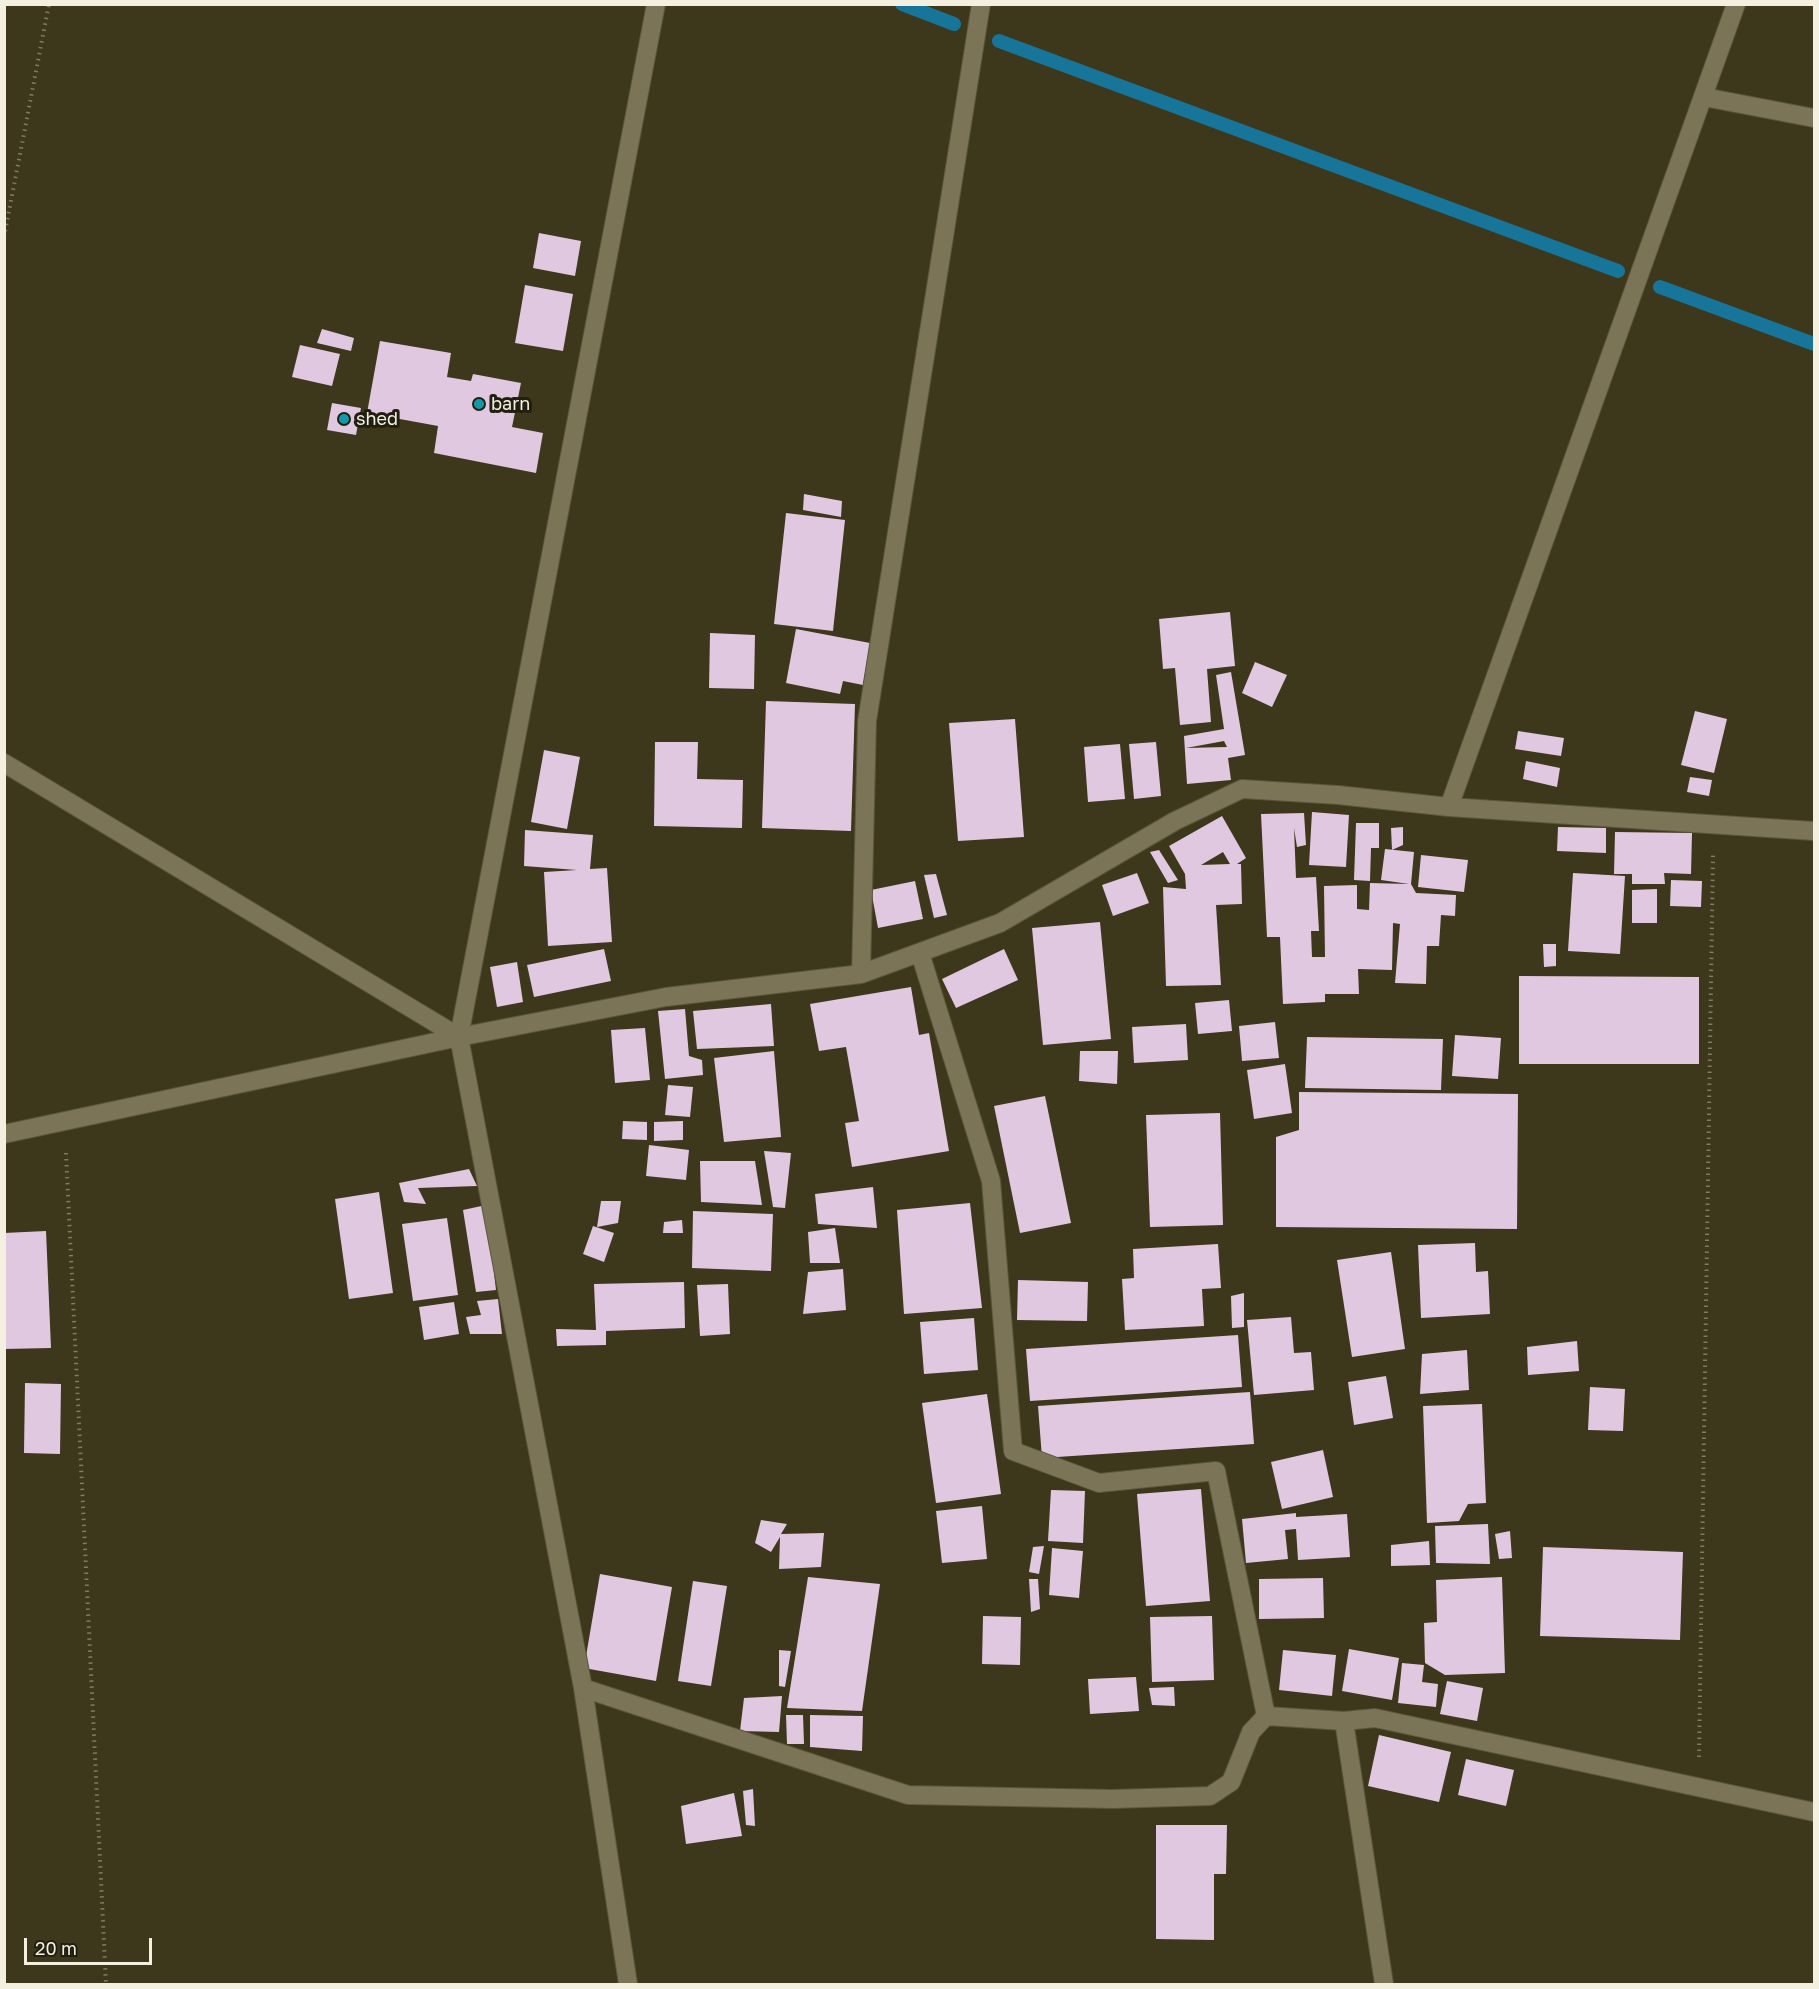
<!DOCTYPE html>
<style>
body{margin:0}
#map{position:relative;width:1819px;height:1989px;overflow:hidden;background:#3d371b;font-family:"Golos Text",sans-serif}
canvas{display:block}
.frame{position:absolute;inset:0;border:6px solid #f4f0e0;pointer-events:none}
.scale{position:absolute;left:24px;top:1938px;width:128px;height:27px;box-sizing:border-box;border:3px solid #f4f0e0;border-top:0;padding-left:8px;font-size:18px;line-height:21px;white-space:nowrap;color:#f4f0e0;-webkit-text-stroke:4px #211e12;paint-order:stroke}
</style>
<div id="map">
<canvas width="1819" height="1989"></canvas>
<div class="frame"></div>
<div class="scale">20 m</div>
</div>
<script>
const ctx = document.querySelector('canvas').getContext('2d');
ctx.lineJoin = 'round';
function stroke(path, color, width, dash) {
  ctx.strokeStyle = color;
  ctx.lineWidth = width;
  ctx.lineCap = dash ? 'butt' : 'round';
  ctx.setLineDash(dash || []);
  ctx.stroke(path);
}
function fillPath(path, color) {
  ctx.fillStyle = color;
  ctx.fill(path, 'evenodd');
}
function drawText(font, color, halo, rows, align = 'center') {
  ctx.font = font + ' "Golos Text",sans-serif';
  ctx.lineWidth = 6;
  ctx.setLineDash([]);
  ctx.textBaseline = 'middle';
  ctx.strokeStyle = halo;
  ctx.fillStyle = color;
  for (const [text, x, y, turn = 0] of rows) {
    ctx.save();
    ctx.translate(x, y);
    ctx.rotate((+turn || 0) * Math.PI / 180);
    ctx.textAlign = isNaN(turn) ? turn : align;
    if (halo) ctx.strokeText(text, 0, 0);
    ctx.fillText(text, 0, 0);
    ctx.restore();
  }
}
const stream = new Path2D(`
 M902,4l52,20
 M999,41l619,230
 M1660,287l154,57`);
const building = new Path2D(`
 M539,233l42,8 -6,35 -42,-8z
 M525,285l48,9 -10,57 -48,-8z
 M322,329l32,9 -3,13 -34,-8z
 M380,341l71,12 -4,24 24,4 2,-7 48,9 -9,44 31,6 -7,40 -102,-20 4,-27 -71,-13z
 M300,345l40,9 -8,32 -40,-9z
 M332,403l29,5 -5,27 -29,-5z
 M804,494l38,7 -1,16 -38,-7z
 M786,513l59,7 -12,111 -59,-7z
 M1230,612l5,54 -28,3 4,53 -31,3 -5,-57 -12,1 -4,-50z
 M796,629l74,14 -7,42 -20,-4 -3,13 -54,-11z
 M710,633l45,2 -1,54 -45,-1z
 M1255,662l32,13 -15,32 -30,-14z
 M1231,672l14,83 -17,3 3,22 -44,4 -3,-48 40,-7 -8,-54zM1224,741l3,6 -41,1z
 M766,701l89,3 -4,127 -89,-3z
 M1695,711l32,8 -13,54 -33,-8z
 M1015,719l9,118 -66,4 -9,-118z
 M1518,731l46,7 -3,18 -46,-7z
 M655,742h43l-1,37 46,1 -1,48 -88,-2z
 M1156,742l5,54 -27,3 -5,-55z
 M1120,744l5,55 -37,3 -4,-55z
 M544,750l36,7 -13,72 -36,-7z
 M1526,761l34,7 -3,19 -34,-8z
 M1690,777l22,3 -3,16 -22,-4z
 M1312,812l37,3 -3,52 -37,-2z
 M1304,813l2,32 -9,2 -3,-19 2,50 20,-1 3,54h-8l1,26h13l-1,-71 33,-1v24l12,1 1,-27 39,1 -28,-4 4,-31 29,3 -3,32 5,9 40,2 -1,21 -14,-1 -2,31h-12l-1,38 -31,-1 5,-59 -7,-1 -1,47 -34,-1 1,25h-34v8l-42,2 -3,-67h-13l-6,-123z
 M1222,816l24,42 -9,6h4l1,40 -26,1 5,80 -55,1 -3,-99 23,2 -1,-15 -16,-28zM1223,852l7,12 -29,1z
 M1356,823h23v25h-8l-1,33 -16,-1z
 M1403,827v18l-11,5 -1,-22z
 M1558,827l48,1v25l-49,-2z
 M525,830l68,5 -3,34 17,-1 5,74 -64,4 -4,-74 33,-2 -53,-4z
 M1615,832l77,1 -1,41 -27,-1 1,11h-33v-10h-18z
 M1159,850l19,30 -10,3 -18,-31z
 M1421,855l47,5 -4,32 -46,-5z
 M1137,873l12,30 -36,13 -11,-31z
 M1573,873l52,3 -5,78 -52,-3z
 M936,874l11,41 -13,3 -10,-43z
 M1671,880l31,1 -1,26 -31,-1z
 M915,881l8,38 -45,9 -7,-38z
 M1657,889v34h-25v-33z
 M1100,922l11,117 -68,6 -11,-117z
 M1543,944h13v22l-12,1z
 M604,949l7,32 -77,16 -7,-32z
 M1004,949l14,31 -62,28 -14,-29z
 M517,962l6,40 -26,5 -7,-40z
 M1519,976l180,1v87h-180z
 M911,987l8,48 10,-2 20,118 -97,16 -7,-44 14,-2 -13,-74 -27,4 -9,-47z
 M1229,1000l3,31 -34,3 -3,-31z
 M771,1004l3,42 -77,3 -4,-38z
 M685,1009l4,47 13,4 1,15 -38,4 -7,-68z
 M1275,1022l4,36 -37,3 -3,-35z
 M1186,1024l2,36 -54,3 -2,-36z
 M645,1028l5,52 -35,3 -4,-53z
 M1455,1035l46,3 -3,41 -46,-3z
 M1307,1037l136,2 -2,51 -136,-2z
 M774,1051l7,86 -57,5 -10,-84z
 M1080,1051h38l-1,33 -38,-3z
 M1285,1064l7,49 -38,6 -7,-49z
 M668,1085l25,2 -3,30 -25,-2z
 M1299,1092l219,2 -1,135 -241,-2v-90l23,-7z
 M1045,1096l26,127 -51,10 -26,-127z
 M1220,1113l3,112 -73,2 -4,-112z
 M623,1121l24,1v18l-25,-1z
 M683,1121v19l-29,1v-19z
 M649,1145l40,5 -3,30 -40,-4z
 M764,1151l27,2 -6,55 -12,-1z
 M700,1161h55l7,44 -61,-3z
 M469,1169l8,17 -59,2 8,16 -22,-2 -5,-19z
 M873,1187l4,41 -59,-4 -3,-30z
 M379,1192l14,101 -44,6 -14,-100z
 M601,1201h20l-3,22 -21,4z
 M970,1203l12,105 -78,6 -7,-104z
 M486,1205l10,85 -20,2 -13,-82z
 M693,1211l80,3 -2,57 -79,-3z
 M447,1218l11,77 -45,6 -11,-77z
 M682,1220l1,13h-20l1,-11z
 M593,1226l21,7 -10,29 -21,-8z
 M835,1228l5,35h-30l-2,-31z
 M46,1231l5,117 -47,1v-116z
 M1475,1243l1,29 12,-1 2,43 -69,4 -3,-73z
 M1218,1244l3,44 -19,1 2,37 -79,4 -3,-51 12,-1 -1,-29z
 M1391,1252l14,97 -53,8 -15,-97z
 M843,1269l3,41 -43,4 5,-42z
 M1018,1280l70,2 -1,39 -70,-1z
 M684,1282l1,46 -79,3v14l-49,1 -1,-17 40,1 -2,-46z
 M728,1284l2,50 -30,2 -3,-51z
 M1244,1293v34l-12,1 -1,-32z
 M498,1299l4,35h-32l-4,-17 15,-2 -4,-14z
 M454,1302l5,32 -35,6 -5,-33z
 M1291,1317l3,36 17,-1 3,38 -60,5 -7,-75z
 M974,1318l4,52 -54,4 -4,-52z
 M1238,1335l4,52 -212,14 -4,-52z
 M1577,1341l2,30 -51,4 -1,-28z
 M1467,1350l2,40 -49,4 2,-40z
 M1386,1376l7,42 -39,7 -6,-43z
 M25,1383l36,1 -1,70 -36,-1z
 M1590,1387l35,2 -2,42 -35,-1z
 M1250,1392l4,52 -212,14 -4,-52z
 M987,1394l14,100 -65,9 -14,-100z
 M1482,1404l4,99 -18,1 -9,17 -32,2 -4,-117z
 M1323,1450l10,47 -51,12 -11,-47z
 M1201,1489l9,112 -64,5 -9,-112z
 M1051,1490l34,1 -2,52 -35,-2z
 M982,1506l5,53 -45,4 -6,-52z
 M1296,1513v4l51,-3 3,43 -52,3 -2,-31 -11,1 3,29 -42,4 -4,-44z
 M761,1520l26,4 -6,10 43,-1 -3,34 -42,2 1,-32 -9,15 -16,-9z
 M1488,1524l2,40 -54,-1 -1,-37z
 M1510,1531l2,27 -13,1 -4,-25z
 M1429,1541l1,24 -39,1v-21z
 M1044,1546l-5,28 -10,-2 4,-25z
 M1543,1547l140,5 -3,88 -140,-4z
 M1052,1548l31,3 -4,47 -30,-3z
 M600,1574l72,13 -16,94 -72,-13z
 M808,1577l72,7 -18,127 -75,-3z
 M1502,1577l3,96 -60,2 -20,-12 -1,-40 13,-1 -1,-42z
 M1323,1578l1,40 -65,1v-40z
 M1029,1579h9l2,30 -9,3z
 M693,1581l34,5 -16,100 -33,-5z
 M983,1616l38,1 -1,48 -38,-1z
 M1212,1616l2,64 -62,2 -2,-65z
 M1349,1649l50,9 -7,42 -50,-9z
 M779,1650l12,1 -6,36 -6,-1z
 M1283,1650l53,5 -4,41 -53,-6z
 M1402,1663l22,2 -2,17 16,2 -2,23 -38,-4z
 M1136,1677l3,34 -49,3 -2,-35z
 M1447,1681l36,7 -6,33 -37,-7z
 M1174,1687l1,19 -23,-1 -3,-17z
 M782,1696l-3,36 -39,-1 4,-33z
 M786,1715h17l1,29h-17z
 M810,1715l53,1 -1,35 -52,-4z
 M1379,1735l72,17 -12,50 -71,-16z
 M1466,1759l48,11 -8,36 -48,-11z
 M753,1789l2,37 -9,-1 -3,-34z
 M734,1793l8,43 -56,8 -5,-38z
 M1156,1825h71l-1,49h-12v66l-58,-1z`);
const path = new Path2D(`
 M4,237l45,-233
 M66,1153l40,831
 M1699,1757l14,-902`);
const minor = new Path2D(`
 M1704,97l110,21
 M4,763l455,274 207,-40 195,-23 139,-51 175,-102 67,-32 96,6 111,12 365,24
 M1449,807l287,-803
 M920,953l71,228 22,270 86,32 117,-12 50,245
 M861,974l6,-253 114,-717
 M459,1037l124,651 45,296
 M583,1688l325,107 205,4 97,-3 21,-14 20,-50 15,-16 78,5 31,-3 439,94
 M1344,1721l40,263`);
const tertiary = new Path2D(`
 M4,1134l455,-97 197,-1033`);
const markers = [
 [479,404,6,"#0f9aa8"],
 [344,419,6,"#0f9aa8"]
];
const poiNames = [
 ["barn",491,404],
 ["shed",356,419]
];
stroke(stream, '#17759a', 14);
fillPath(building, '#e1c8e1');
stroke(minor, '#5a553c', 20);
stroke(tertiary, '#5a553c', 20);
stroke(path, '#817b64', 4, [1.5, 4.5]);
stroke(minor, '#7b7456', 18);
stroke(tertiary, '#7b7456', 18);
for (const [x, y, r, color] of markers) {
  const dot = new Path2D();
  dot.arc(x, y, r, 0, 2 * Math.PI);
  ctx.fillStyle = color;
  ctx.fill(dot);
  stroke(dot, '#211e12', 2);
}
drawText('18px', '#f4f0e0', '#211e12', poiNames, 'left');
</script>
